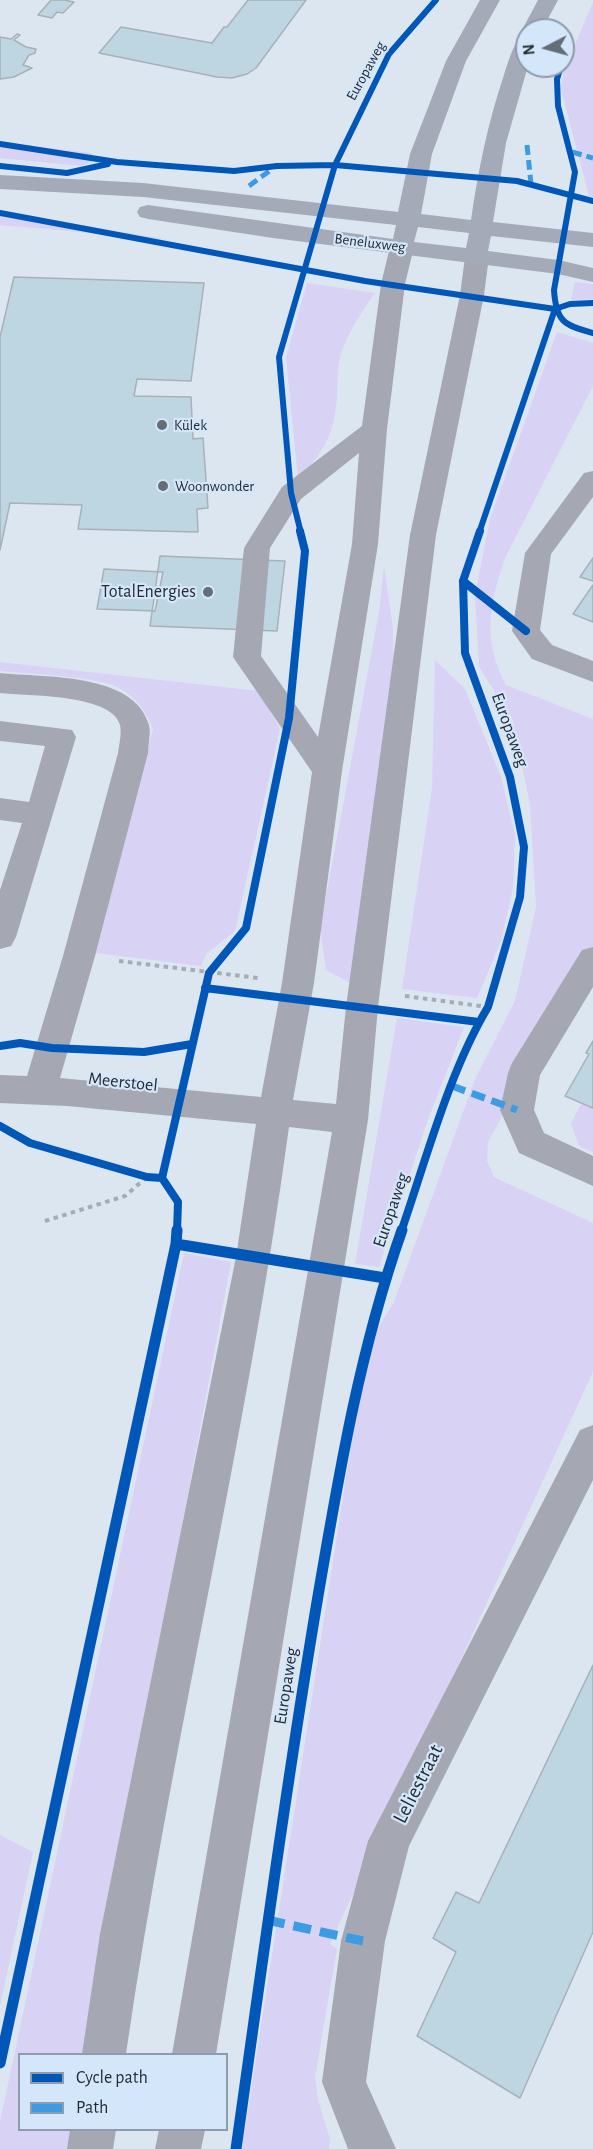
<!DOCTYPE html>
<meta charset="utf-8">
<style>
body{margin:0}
#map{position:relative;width:593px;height:2149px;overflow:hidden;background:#dce6f1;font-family:"Alegreya Sans",sans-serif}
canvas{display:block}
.legend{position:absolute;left:18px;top:2053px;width:210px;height:78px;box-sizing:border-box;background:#d3e6fa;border:2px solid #8d9caa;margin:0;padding:8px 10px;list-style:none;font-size:18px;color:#252c33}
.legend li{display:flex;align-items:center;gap:12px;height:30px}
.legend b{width:30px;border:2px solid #8d9caa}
.north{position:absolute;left:515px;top:18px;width:60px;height:60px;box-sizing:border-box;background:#d3e6fa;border:2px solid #8d9caa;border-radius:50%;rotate:264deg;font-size:16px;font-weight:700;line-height:24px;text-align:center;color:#252c33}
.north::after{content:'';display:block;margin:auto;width:21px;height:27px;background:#656d76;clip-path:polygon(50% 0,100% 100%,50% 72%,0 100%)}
</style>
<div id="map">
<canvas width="593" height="2149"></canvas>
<ul class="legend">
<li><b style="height:8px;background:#0057b8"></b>Cycle path</li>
<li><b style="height:8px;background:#3c9ce2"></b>Path</li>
</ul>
<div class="north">N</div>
</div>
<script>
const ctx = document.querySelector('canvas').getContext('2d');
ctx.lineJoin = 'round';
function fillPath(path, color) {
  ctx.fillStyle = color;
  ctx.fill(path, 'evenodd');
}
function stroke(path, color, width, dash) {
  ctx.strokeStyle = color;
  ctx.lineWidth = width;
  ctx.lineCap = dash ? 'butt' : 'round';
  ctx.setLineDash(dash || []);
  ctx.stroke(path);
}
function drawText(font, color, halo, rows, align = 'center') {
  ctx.font = font + ' "Alegreya Sans",sans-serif';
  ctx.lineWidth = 4.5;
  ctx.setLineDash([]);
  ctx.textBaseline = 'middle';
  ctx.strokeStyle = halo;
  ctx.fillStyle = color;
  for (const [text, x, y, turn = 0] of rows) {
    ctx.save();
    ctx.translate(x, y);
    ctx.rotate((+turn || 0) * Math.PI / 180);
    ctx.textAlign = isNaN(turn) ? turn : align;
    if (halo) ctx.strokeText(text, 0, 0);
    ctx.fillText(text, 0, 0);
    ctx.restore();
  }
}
const green = new Path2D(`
 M593,2v195l-4,-1 -28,-107 2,-16z
 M0,142l92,11 1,8 -11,5 -82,-8z
 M0,211l170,29 -170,-15z
 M575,282l18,2v15l-22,1z
 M307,283l68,10c-13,18 -30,44 -35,65 -3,11 -2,25 -3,37 -2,38 -13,57 -39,84l-12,-122z
 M557,332l36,11v43l-88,172c-16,47 -23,81 1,127l87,34v229l-105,194 -1,19 7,16 99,46v149l-263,572 7,5 -22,128 3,23 12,39 -1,10h-87l124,-801 28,-46 81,-223 40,-78 21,-94 -6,-102 -17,-85 -34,-53 -4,-72 15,-76z
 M384,566l9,62 1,62 -42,294 -26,-14 -6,-41 59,-317z
 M435,660l30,29 36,88 14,58 -2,53 -12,53 -24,57 -75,-9 30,-201z
 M0,662l259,29 21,38 -45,202 -29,23 -5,12 -105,-13 57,-224c-7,-18 -17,-32 -34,-41 -21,-12 -92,-14 -119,-17z
 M397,1018l67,9 -38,98 -47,142 -24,-3z
 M593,1081v71l-14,-6 -8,-23z
 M184,1253l47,9 -147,792h-64v76h51l-2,19h-69v-27z
 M0,1835l33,17 -33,154z`);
const building = new Path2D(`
 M51,0h13l10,2 -11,11 -6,-1 -5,6 -14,-3z
 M248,0h58l-50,68 -9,6 -15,4 -15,-1 -118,-24 22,-26 91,16 12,-16h3z
 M17,34l3,1 -6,5 12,7 10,2 -1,4 -6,2 -6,10 9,3 -18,9 -14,2v-42l11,2z
 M14,277l190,6 -13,98 -54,-2 -3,17 57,1 2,42 10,-1 5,70 -11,1 1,23 -120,-3 4,-24 -72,-2 -10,47v-213z
 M160,556l125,5 -8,70 -127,-5z
 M593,558v23l-13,-4z
 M104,569l59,3 -8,39 -58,-2z
 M593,585v37l-20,-8z
 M593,1041v67l-28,-12 24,-42 -3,-1z
 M593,1665v267l-73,166 -103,-62 39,-84 -23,-14 23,-46 23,11z`);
const path = new Path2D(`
 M119,961l139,17
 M405,996l83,11
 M45,1221l80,-25 22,-19`);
const minor = new Path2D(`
 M402,240l8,2 4,5 -9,37 -18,145 -9,115 -36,227 -28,212 -21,117 43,4 10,-97 64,-472 50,-240 5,-38 4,-5 8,-2 8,2 4,5 -5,38 -48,240 -58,472 -10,113 -152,934h-44l160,-922 -43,-5c-42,311 -118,617 -163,927h-44l18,-120 136,-677 20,-133 -189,-18 -67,-3v-28l27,1 36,-120 55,-203c1,-8 4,-20 2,-28 -8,-31 -92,-29 -120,-32v-20c45,5 134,-1 149,52 2,8 -1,20 -1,28l-53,203 -35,122 201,19 21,-114 30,-211 -79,-115 11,-109 38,-61 80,-61 19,-142 9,-37 4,-5zM359,453l-7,91 -34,193 -57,-81 9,-108 31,-49z
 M593,471v26l-42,57 -11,76 12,15 41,16v21l-61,-23 -20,-28 13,-78 59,-80z
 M0,721l72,9 4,7 -60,200 -5,9 -11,3v-59l22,-67 -22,-3v-22l29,4 16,-56 -45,-5z
 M593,947v40l-53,88 -6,35 10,23 49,23v30l-74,-33 -19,-43 8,-37 4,-10 70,-113z
 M593,1425v55l-184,366 -24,95 -19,141 30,67h-48l-26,-67 19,-141 27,-100 212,-411z
 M70,2130h46l-3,19h-46z
 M159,2130h46l-4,19h-46z`);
const major = new Path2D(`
 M480,0h20l-34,61 -34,93 -11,60 50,6c7,-49 17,-98 33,-145 4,-13 8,-27 16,-38l7,-2 -5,-5 16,-30h20l-16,30h-15l1,36 -22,77 -13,79 100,11v14l-102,-11 -3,15 70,9 35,8v14l-35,-8 -285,-36 -125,-19 -8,-2 -3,-5 3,-5 8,-2 245,34 3,-14 -253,-28 -143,-8v-14l143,8 255,29 12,-58 36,-93zM418,227l51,6 -3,15 -52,-6z`);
const quietFar2 = new Path2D(`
 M527,145l4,39
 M572,152l21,6
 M249,186l23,-17`);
const quietFar1 = new Path2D(`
 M452,1086l65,24`);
const quiet = new Path2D(`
 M267,1920l96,21`);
const cyclewayFar2 = new Path2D(`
 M561,66l-4,13 1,27 17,66 -21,118c2,32 10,35 39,43
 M0,144l117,18 117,9 43,-5 58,-1 182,16 76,20
 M0,166l67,7 41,-9
 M0,213l365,68 190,28 15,-5 23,-1
 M301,533l-10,-40 -12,-136 56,-192 54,-111 47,-54
 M479,533l76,-224`);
const cyclewayFar1 = new Path2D(`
 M463,581l63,50
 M205,988l274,34
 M0,1046l20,-3 32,5 92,4 48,-8
 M0,1126l30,17 117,34 15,1
 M177,1232l1,-30 -16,-24 47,-205 37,-45 43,-210 16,-167 -5,-20
 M401,1232c25,-72 48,-160 87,-225l32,-110 4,-50 -14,-70 -45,-124 -2,-72 17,-50`);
const cycleway = new Path2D(`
 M176,1244l209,34
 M0,2063l176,-819 1,-14
 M236,2149c26,-184 51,-369 82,-553 21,-123 42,-247 84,-366`);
const markers = [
 [162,425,6,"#656d76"],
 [163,486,6,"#656d76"],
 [208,592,6,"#656d76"]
];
const farStreetnames = [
 ["Europaweg",366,71,-61],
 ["Beneluxweg",370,243,7]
];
const farPoinames = [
 ["Külek",174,425],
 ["Woonwonder",175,486]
];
const poiNames = [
 ["TotalEnergies",196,592]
];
const streetNames = [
 ["Europaweg",510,730,70],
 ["Meerstoel",123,1082,6],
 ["Europaweg",391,1210,-71],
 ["Europaweg",286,1686,-81]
];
const nearStreetnames = [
 ["Leliestraat",418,1784,-63]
];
fillPath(green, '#d8d2f5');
fillPath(building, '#bed6e1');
stroke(building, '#a7b1b8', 1.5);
stroke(path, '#a6acb5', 4, [4.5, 4.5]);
fillPath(minor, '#a5a8b3');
fillPath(major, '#a5aab8');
stroke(quietFar2, '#3c9ce2', 5, [10, 5]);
stroke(quietFar1, '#3c9ce2', 7, [14, 7]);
stroke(quiet, '#3c9ce2', 9, [18, 9]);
stroke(cyclewayFar2, '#0057b8', 6);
stroke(cyclewayFar1, '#0057b8', 8);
stroke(cycleway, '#0057b8', 11);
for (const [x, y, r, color] of markers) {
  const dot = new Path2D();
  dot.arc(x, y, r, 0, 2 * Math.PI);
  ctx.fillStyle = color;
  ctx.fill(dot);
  stroke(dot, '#d3e6fa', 2);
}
drawText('15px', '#252c33', '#d3e6fa', farStreetnames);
drawText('15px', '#252c33', '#d3e6fa', farPoinames, 'left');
drawText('18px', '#252c33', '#d3e6fa', poiNames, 'right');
drawText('18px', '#252c33', '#d3e6fa', streetNames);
drawText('21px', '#252c33', '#d3e6fa', nearStreetnames);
</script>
